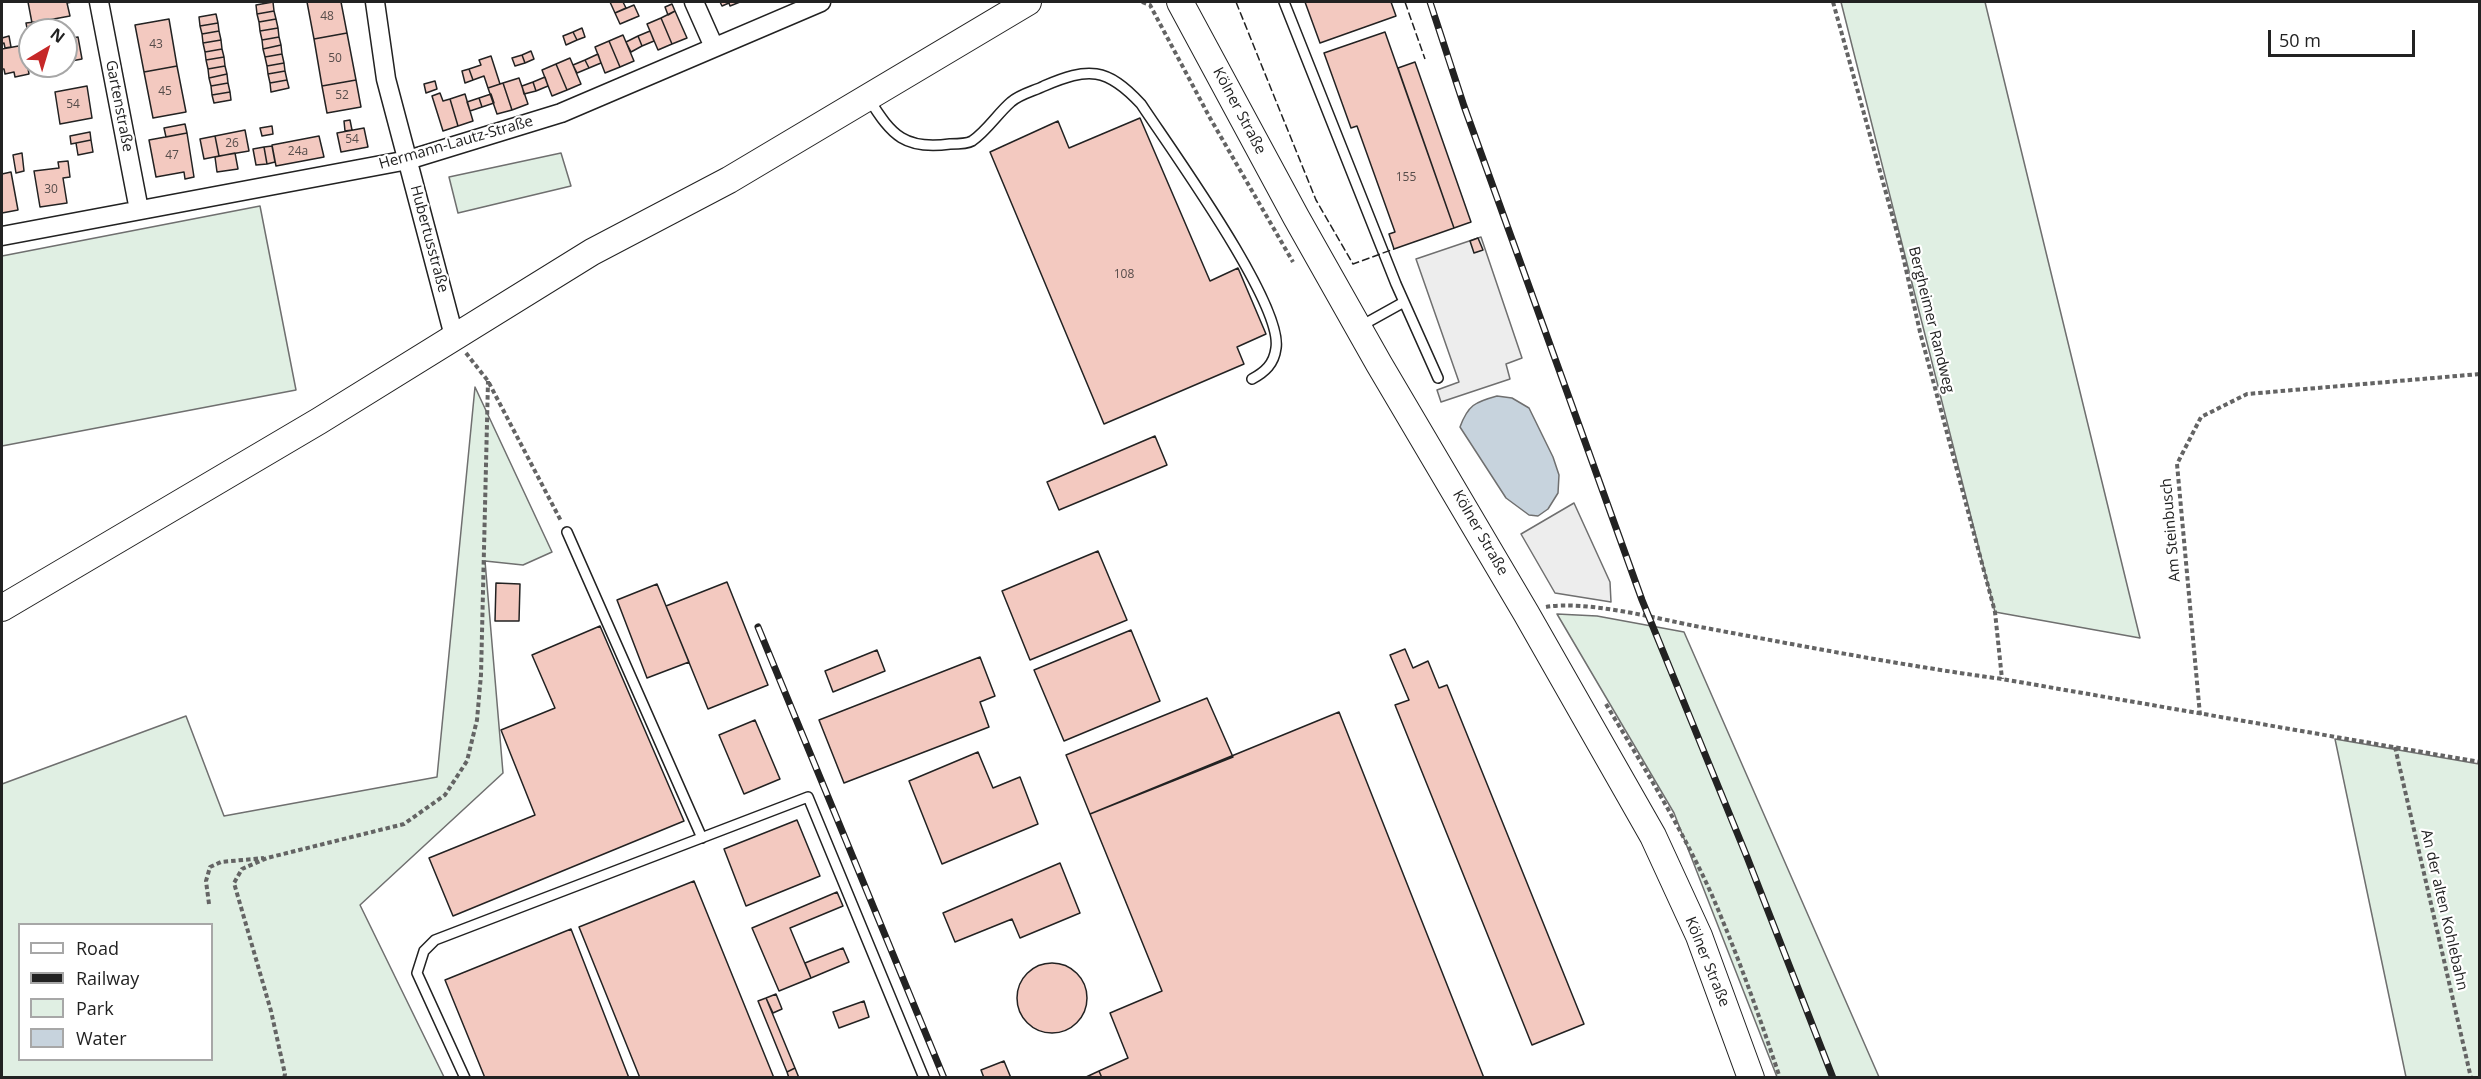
<!DOCTYPE html>
<meta charset="utf-8">
<style>
body{margin:0}
#map{position:relative;width:2481px;height:1079px;overflow:hidden;background:#fff;font-family:"Open Sans",sans-serif}
canvas{display:block}
.frame{position:absolute;inset:0;border:3px solid #222;pointer-events:none}
.legend{position:absolute;left:18px;top:923px;width:195px;height:138px;box-sizing:border-box;background:#fff;border:2px solid #a7a7a7;margin:0;padding:8px 10px;list-style:none;font-size:18px;color:#222}
.legend li{display:flex;align-items:center;gap:12px;height:30px}
.legend b{width:30px;border:2px solid #a7a7a7}
.north{position:absolute;left:18px;top:18px;width:60px;height:60px;box-sizing:border-box;background:#fff;border:2px solid #a7a7a7;border-radius:50%;rotate:38deg;font-size:16px;font-weight:700;line-height:24px;text-align:center;color:#222}
.north::after{content:'';display:block;margin:auto;width:21px;height:27px;background:#c62828;clip-path:polygon(50% 0,100% 100%,50% 72%,0 100%)}
.scale{position:absolute;left:2268px;top:30px;width:147px;height:27px;box-sizing:border-box;border:3px solid #222;border-top:0;padding-left:8px;font-size:18px;line-height:21px;white-space:nowrap;color:#222;-webkit-text-stroke:4px #fff;paint-order:stroke}
</style>
<div id="map">
<canvas width="2481" height="1079"></canvas>
<div class="frame"></div>
<ul class="legend">
<li><b style="height:8px;background:#fff"></b>Road</li>
<li><b style="height:8px;background:#222"></b>Railway</li>
<li><b style="height:16px;background:#e0efe3"></b>Park</li>
<li><b style="height:16px;background:#c7d3dd"></b>Water</li>
</ul>
<div class="north">N</div>
<div class="scale">50 m</div>
</div>
<script>
const ctx = document.querySelector('canvas').getContext('2d');
ctx.lineJoin = 'round';
function fillPath(path, color) {
  ctx.fillStyle = color;
  ctx.fill(path, 'evenodd');
}
function stroke(path, color, width, dash) {
  ctx.strokeStyle = color;
  ctx.lineWidth = width;
  ctx.lineCap = dash ? 'butt' : 'round';
  ctx.setLineDash(dash || []);
  ctx.stroke(path);
}
function drawText(font, color, halo, rows, align = 'center') {
  ctx.font = font + ' "Open Sans",sans-serif';
  ctx.lineWidth = 4.5;
  ctx.setLineDash([]);
  ctx.textBaseline = 'middle';
  ctx.strokeStyle = halo;
  ctx.fillStyle = color;
  for (const [text, x, y, turn = 0] of rows) {
    ctx.save();
    ctx.translate(x, y);
    ctx.rotate((+turn || 0) * Math.PI / 180);
    ctx.textAlign = isNaN(turn) ? turn : align;
    if (halo) ctx.strokeText(text, 0, 0);
    ctx.fillText(text, 0, 0);
    ctx.restore();
  }
}
const green = new Path2D(`
 M1841,2h144l155,636 -145,-26z
 M561,153l10,33 -113,27 -9,-36z
 M260,206l36,184 -294,56v-190z
 M475,387l77,165 -29,13 -38,-4 18,212 -143,132 84,172h-442v-293l184,-68 38,100 213,-39zM212,924v136h-192v-136z
 M1557,614l40,2 87,16 195,445h-102l-103,-264z
 M2335,739l144,25v313h-73z`);
const parking = new Path2D(`
 M1481,237l41,121 -16,6 4,15 -69,23 -4,-12 22,-8 -43,-123z
 M1574,503l36,79 1,20 -56,-9 -34,-59z`);
const water = new Path2D(`
 M1497,396l15,2 17,10 24,49 6,18 -1,18 -10,16 -10,7 -9,-1 -23,-17 -46,-71c8,-22 15,-25 37,-31z`);
const building = new Path2D(`
 M28,2h44l-5,1 3,13 -38,7z
 M273,2l1,9 -17,3 -1,-9z
 M307,2h34l6,31 -33,6z
 M610,2h13l3,6 -11,5z
 M720,2h20l-10,4 -1,-3 -7,3z
 M1305,2h86l5,14 -76,27z
 M672,4l3,7 -7,4 -3,-8z
 M634,5l5,11 -19,8 -5,-11z
 M274,11l2,8 -17,3 -2,-8z
 M675,11l12,27 -15,6 -11,-26z
 M216,14l2,9 -18,3 -1,-9z
 M661,18l11,26 -14,6 -11,-26z
 M169,19l8,47 -33,6 -9,-47z
 M276,19l2,9 -18,3 -1,-9z
 M51,20l1,8 -22,2 -2,3 -2,-10z
 M218,23l1,8 -17,3 -2,-8z
 M278,28l1,9 -17,3 -2,-9z
 M582,28l3,9 -8,3 -4,-8z
 M219,31l2,9 -18,3 -1,-9z
 M650,31l4,10 -12,5 -4,-10z
 M573,32l4,8 -11,5 -3,-9z
 M1385,32l69,196 -60,21 -5,-15 6,-2 -38,-106 -6,2 -27,-75z
 M347,33l9,47 -34,6 -8,-47z
 M623,35l11,26 -14,6 -11,-26z
 M9,36l2,11 -6,1 -1,-5 -2,1v-6z
 M638,36l4,10 -11,6 -5,-10z
 M78,37l4,22 -16,3v-23z
 M279,37l2,8 -18,4 -1,-9z
 M221,40l1,9 -17,3 -2,-9z
 M609,41l11,26 -15,6 -10,-26z
 M24,45l5,29 -14,3 -1,-5 -9,2 -1,-5h-2v-20z
 M281,45l1,9 -17,3 -2,-8z
 M222,49l2,8 -18,3 -1,-8z
 M531,51l3,8 -9,4 -3,-8z
 M282,54l2,9 -17,3 -2,-9z
 M598,54l3,9 -12,5 -4,-8z
 M522,55l3,8 -10,3 -3,-8z
 M491,56l9,28 -12,4 -4,-12 -11,4 -4,-11 12,-4 -2,-5z
 M224,57l1,9 -17,3 -2,-9z
 M570,58l11,26 -14,6 -11,-26z
 M585,60l4,8 -12,5 -4,-8z
 M1415,62l56,160 -17,6 -56,-160z
 M284,63l1,8 -17,3 -1,-8z
 M556,64l11,26 -15,6 -10,-26z
 M177,66l9,46 -33,6 -9,-46z
 M225,66l2,8 -18,4 -1,-9z
 M469,69l4,11 -8,3 -3,-12z
 M285,71l2,9 -17,3 -2,-9z
 M227,74l1,9 -17,3 -2,-8z
 M545,77l3,9 -12,5 -3,-9z
 M519,78l9,26 -16,6 -9,-27z
 M287,80l2,8 -18,4 -1,-9z
 M356,80l5,27 -34,6 -5,-27z
 M435,81l2,8 -11,4 -2,-9z
 M533,82l3,9 -12,3 -2,-8z
 M228,83l2,9 -18,3 -1,-9z
 M503,83l9,27 -15,4 -9,-26z
 M87,86l5,32 -32,6 -5,-32z
 M230,92l1,8 -17,3 -2,-8z
 M440,93l3,8 7,-2 8,27 -15,5 -11,-35z
 M465,94l8,27 -15,5 -8,-27z
 M491,94l3,9 -12,4 -3,-9z
 M479,98l3,9 -12,4 -3,-9z
 M1140,118l70,163 28,-13 28,66 -29,13 7,17 -140,60 -114,-272 68,-31 11,27z
 M350,120l2,10 -7,1 -1,-10z
 M185,124l2,9 -21,4 -2,-9z
 M272,126l1,8 -11,2 -2,-8z
 M364,128l4,19 -27,5 -4,-19z
 M245,130l4,21 -30,5 -4,-20z
 M90,132l1,8 -20,4 -1,-8z
 M187,133l7,44 -9,2 -1,-7 -28,5 -7,-37z
 M215,136l4,20 -15,3 -4,-20z
 M319,136l5,21 -48,9 -4,-21z
 M91,140l2,12 -15,3 -2,-12z
 M272,146l3,16 -8,2 -3,-17z
 M264,147l3,17 -11,1 -3,-16z
 M22,153l2,18 -8,2 -3,-18z
 M235,153l3,16 -21,3 -2,-15z
 M68,161l2,16 -7,1 4,25 -27,4 -6,-36 25,-3 -1,-6z
 M11,172l7,38 -16,3v-39z
 M1478,238l5,12 -9,3 -4,-12z
 M1155,436l12,29 -108,45 -12,-28z
 M1098,551l29,69 -97,40 -28,-69z
 M727,582l41,103 -60,24 -42,-103z
 M496,583l24,1 -1,37h-24z
 M657,584l32,78 -42,16 -30,-78z
 M600,626l84,195 -231,95 -24,-58 106,-43 -34,-85 54,-22 -23,-53z
 M1131,630l29,71 -96,40 -30,-71z
 M1405,649l8,19 15,-7 11,27 8,-3 137,339 -52,21 -137,-340 14,-5 -19,-45z
 M877,650l8,21 -52,21 -8,-21z
 M980,657l15,39 -15,6 9,25 -145,56 -25,-63z
 M1207,698l26,59 -143,57 -24,-59z
 M1339,712l145,366h-382l-3,-7 29,-13 -18,-45 52,-22 -72,-177z
 M755,720l25,59 -36,15 -25,-59z
 M978,752l15,36 27,-11 18,47 -96,40 -33,-83z
 M797,820l23,56 -74,30 -22,-57z
 M1060,863l20,50 -60,25 -8,-19 -57,23 -12,-29z
 M694,881l80,197h-134l-61,-151z
 M837,892l6,14 -53,22 21,50 -32,13 -27,-63z
 M571,929l58,149h-144l-40,-98z
 M843,948l6,14 -38,16 -6,-15z
 M1017 998a35 35 0 1 1 70 0a35 35 0 1 1-70 0Z
 M776,994l6,15 -9,4 -7,-15z
 M766,998l29,70 -8,4 -29,-71z
 M864,1001l5,16 -30,11 -6,-16z
 M1004,1061l7,17h-27l-3,-8z
 M795,1068l4,10h-10l-2,-6z
 M1099,1071l3,7h-18z`);
const path = new Path2D(`
 M1142,2l8,3 60,113 83,144
 M1833,2l68,245 19,85 75,280 7,67
 M466,353l22,28 73,140
 M1546,607c38,-7 110,11 149,19 102,19 204,39 307,53l478,83
 M1606,704c37,62 75,123 105,189 26,60 48,122 69,185
 M2200,715l-23,-251 24,-47 46,-23 233,-20
 M2395,747l76,331
 M209,904l-3,-23 4,-14 11,-5 43,-4
 M284,1078l1,-4 -14,-63 -37,-128 8,-14 25,-11 137,-34 41,-29 22,-34 10,-41 4,-45 7,-294`);
const service = new Path2D(`
 M1284,2l112,282 42,94
 M869,99c23,37 36,51 81,45 6,0 17,0 22,-3 15,-10 26,-28 39,-39 9,-8 23,-11 33,-16 44,-19 63,-19 97,18 29,44 142,200 135,244 -2,16 -11,24 -24,31
 M1359,327l45,-25
 M567,532l135,306
 M465,1078l-48,-105 7,-22 11,-11 373,-143 116,281`);
const minor = new Path2D(`
 M99,2l40,208
 M375,2l11,77 68,257
 M694,2l20,45
 M2,236l406,-76 153,-47 260,-111`);
const secondary = new Path2D(`
 M1180,2l116,215 83,147 147,249 127,223 46,100 52,142
 M2,608l317,-187 273,-169 137,-72 299,-178`);
const rail = new Path2D(`
 M1430,2l34,104 178,494 105,257 86,221
 M758,627l186,451`);
const fence = new Path2D(`
 M1236,2l80,198 37,64 41,-15
 M1405,2l20,57`);
const numberNames = [
 ["48",327,17],
 ["43",156,45],
 ["50",335,59],
 ["45",165,92],
 ["52",342,96],
 ["54",73,105],
 ["54",352,140],
 ["26",232,144],
 ["24a",298,152],
 ["47",172,156],
 ["155",1406,178],
 ["30",51,190],
 ["108",1124,275]
];
const streetNames = [
 ["Gartenstraße",119,106,79],
 ["Kölner Straße",1239,111,62],
 ["Hermann-Lautz-Straße",456,143,-16],
 ["Hubertusstraße",429,239,75],
 ["Bergheimer Randweg",1931,320,76],
 ["Am Steinbusch",2171,530,-95],
 ["Kölner Straße",1480,533,60],
 ["An der alten Kohlebahn",2444,910,77],
 ["Kölner Straße",1707,962,68]
];
fillPath(green, '#e0efe3');
stroke(green, '#6f6f6f', 1.5);
fillPath(parking, '#ededed');
stroke(parking, '#6f6f6f', 1.5);
fillPath(water, '#c7d3dd');
stroke(water, '#6f6f6f', 1.5);
fillPath(building, '#f3c9c0');
stroke(building, '#222', 1.5);
stroke(service, '#222', 12);
stroke(minor, '#222', 21);
stroke(secondary, '#222', 28);
stroke(path, '#646464', 4, [4.5, 3]);
stroke(service, '#fff', 9);
stroke(minor, '#fff', 18);
stroke(secondary, '#fff', 26);
stroke(rail, '#222', 7);
stroke(rail, '#fff', 4.5, [14]);
stroke(fence, '#222', 1.5, [8, 3]);
drawText('12px', '#564c4a', null, numberNames);
drawText('15px', '#222', '#fff', streetNames);
</script>
